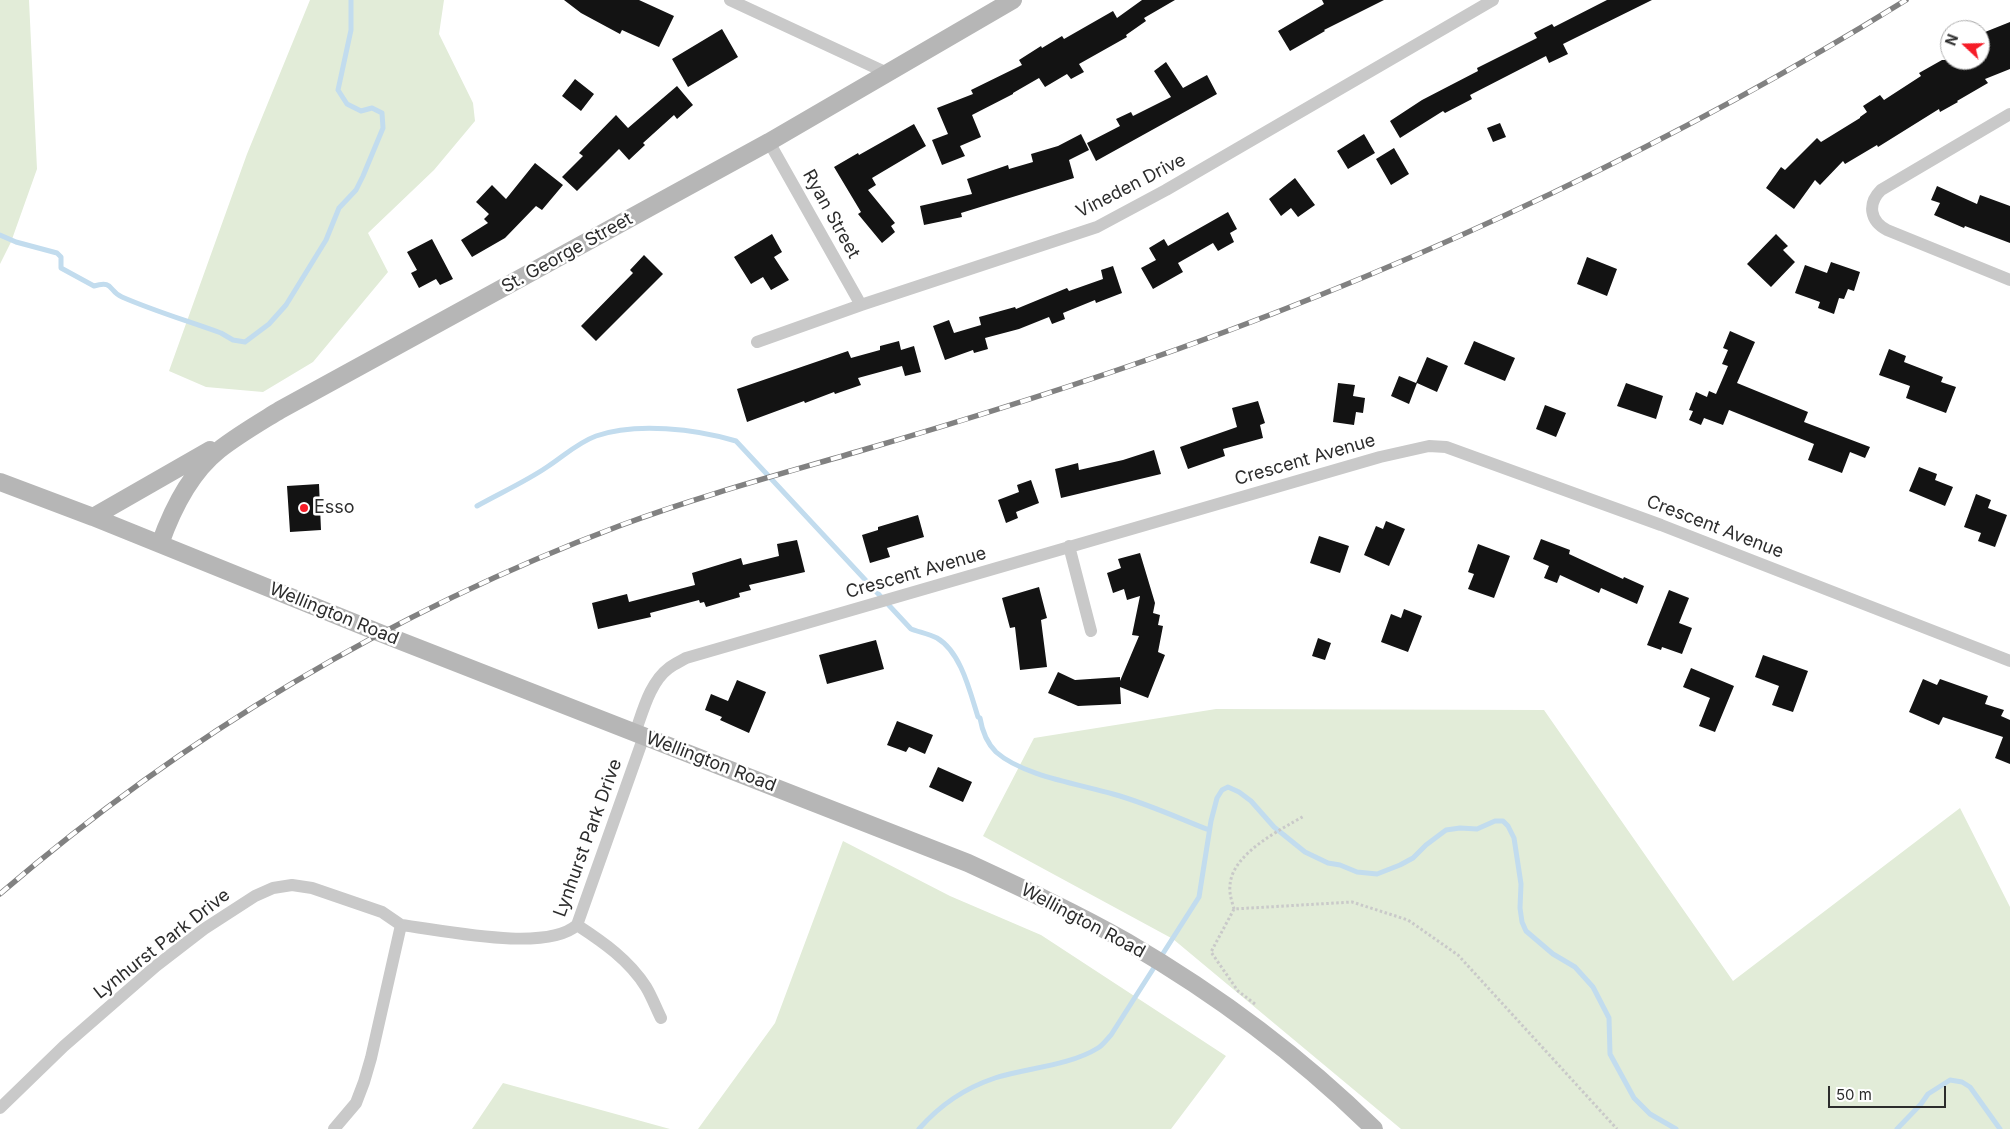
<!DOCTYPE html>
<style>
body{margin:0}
#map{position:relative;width:2010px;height:1129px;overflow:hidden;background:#fff;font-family:Inter,sans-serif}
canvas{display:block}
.north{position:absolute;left:1940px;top:20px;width:50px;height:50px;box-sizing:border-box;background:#fff;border:1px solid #ababab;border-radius:50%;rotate:291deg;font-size:14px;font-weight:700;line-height:20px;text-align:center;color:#2c2c2c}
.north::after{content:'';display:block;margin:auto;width:18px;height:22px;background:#f61c27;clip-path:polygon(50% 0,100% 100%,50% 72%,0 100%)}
.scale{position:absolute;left:1828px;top:1086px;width:118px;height:22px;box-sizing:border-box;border:2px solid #2c2c2c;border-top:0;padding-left:6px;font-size:15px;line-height:18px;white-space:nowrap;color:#2c2c2c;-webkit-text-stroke:4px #fff;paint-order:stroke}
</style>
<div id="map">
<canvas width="2010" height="1129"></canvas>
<div class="north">N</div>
<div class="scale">50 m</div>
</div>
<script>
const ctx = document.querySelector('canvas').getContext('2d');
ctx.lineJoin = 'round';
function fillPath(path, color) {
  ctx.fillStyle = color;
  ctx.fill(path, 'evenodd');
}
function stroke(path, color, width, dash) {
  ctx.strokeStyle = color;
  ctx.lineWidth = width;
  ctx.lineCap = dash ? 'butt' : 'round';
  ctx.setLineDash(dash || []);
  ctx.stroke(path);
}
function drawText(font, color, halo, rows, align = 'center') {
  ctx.font = font + ' Inter,sans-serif';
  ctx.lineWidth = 5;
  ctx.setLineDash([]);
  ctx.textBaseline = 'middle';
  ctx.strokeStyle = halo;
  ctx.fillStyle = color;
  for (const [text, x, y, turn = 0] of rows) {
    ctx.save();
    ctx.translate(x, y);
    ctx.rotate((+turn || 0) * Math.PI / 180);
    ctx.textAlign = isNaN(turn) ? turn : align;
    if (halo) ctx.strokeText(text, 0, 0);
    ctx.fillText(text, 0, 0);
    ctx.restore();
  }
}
const green = new Path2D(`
 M0,0h29l8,169 -26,73 -11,22z
 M310,0h134l-5,34 34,69 2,18 -41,49 -66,63 20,39 -75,90 -50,30 -57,-5 -37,-16 78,-217z
 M1216,709l328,1 189,271 227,-173 50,99v222h-609l-228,-190 -190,-103 51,-98z
 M843,841l107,55 91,39 185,121 -55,73h-473l77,-106z
 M503,1083l167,46h-198z`);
const stream = new Path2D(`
 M0,235l16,7 41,11 4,4v11l33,18c20,-6 14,5 28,11 32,14 66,24 99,36l12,7 12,2 24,-18 17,-19 40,-65 13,-32 17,-18 7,-14 20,-48 -1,-15 -10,-5 -11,3 -14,-7 -9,-14 13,-60v-30
 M477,506c23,-13 48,-24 70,-39 17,-11 30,-24 49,-31 40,-14 100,-7 140,5l175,188c8,3 18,5 26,9 24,14 33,54 41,79l2,1c2,12 7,25 16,34 27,24 83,32 117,42 33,9 65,24 96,36
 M919,1129c20,-23 46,-41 76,-51 31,-10 74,-12 103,-30 5,-3 9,-9 13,-13l88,-138 12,-76 6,-23 5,-8 6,-3 11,5 12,9 23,26 31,25 23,11 12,2 17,7 20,2 23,-9 13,-7 13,-13 20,-15 14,-2 17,1 18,-8h8l5,5 6,12 7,46 -1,24 2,14 4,9 27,23 22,13 18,20 16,31 1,36 24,44 16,16 26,15
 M1897,1129l24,-25 7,-10 22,-14 12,2 8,5 30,42`);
const building = new Path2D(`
 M564,0h75l35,16 -15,31 -37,-17 -2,4 -39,-21z
 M1142,0h33l-31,18 2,3 -20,14 1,2 -48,27 5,8 -13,7 -4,-5 -22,13 -6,-9 -26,15v1l-41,21 9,22 -21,9 5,10 -23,9 -10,-25 16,-6 -11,-26 36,-14 -2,-4 51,-25 -3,-5 22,-14 1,2 20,-12 2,3 49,-28 4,7z
 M1322,0h62l-60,30 1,1 -35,20 -12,-20 46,-27z
 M1607,0h45l-89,44 5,10 -19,9 -3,-7 -76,39 2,4 -27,14 -2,-2 -43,27 -10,-17 32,-21 56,-29 -1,-3 60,-30 -3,-5 18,-9 2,3z
 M2010,22v47l-25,10 3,4 -31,18 1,1 -18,10 -1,-3 -61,38 -1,-2 -32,19 -2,-3 -23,24 -5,-5 -21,29 -28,-21 15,-21 4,3 32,-32 4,4 39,-24v-1l7,-5 -4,-6 17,-11 4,5 37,-24 -2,-3 23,-13h38v-26z
 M722,29l16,28 -50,30 -16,-28z
 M1166,62l17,26 24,-13 10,19 -121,67 -9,-18 33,-17 -4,-7 15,-7 2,4 38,-19 -17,-26z
 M575,79l19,15 -13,17 -19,-15z
 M677,86l16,19 -16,14 -3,-4 -31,28 2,2 -16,15 -10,-11 -42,42 -15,-14 21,-21 -4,-3 37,-38 12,13z
 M1500,123l6,14 -13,5 -6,-14z
 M914,124l12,22 -54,32 4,7 -8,5 27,33 -4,3 4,6 -13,11 -24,-29 3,-2 -27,-45 24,-14 1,2z
 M1081,134l8,16 -20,10 5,18 -113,35 1,4 -38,8 -4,-19 52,-12 -5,-15 41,-14 1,4 24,-7 -2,-8 27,-8z
 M1364,134l11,19 -27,16 -11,-18z
 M1394,148l15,26 -18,11 -15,-26z
 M535,163l28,22 -21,25 -6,-4 -31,32 -33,19 -11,-17 27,-17 -4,-4 5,-5 -13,-12 16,-17 14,14z
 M1295,178l20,27 -17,12 -7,-9 -10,8 -12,-17z
 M1937,186l40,18 3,-9 30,11v37l-45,-17 -1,2 -30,-13 6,-12 -9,-3z
 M1228,212l9,17 -7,4 4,9 -16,9 -5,-8 -35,20 5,9 -30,17 -12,-21 15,-8 -7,-12 15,-9 4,7z
 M772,234l10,18 -8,5 15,23 -18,10 -8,-13 -12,7 -17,-27z
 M1776,234l12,12 -5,4 12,12 -24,25 -24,-23z
 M432,239l21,40 -13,6 -4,-6 -17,9 -8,-15 6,-3 -10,-18z
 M644,255l19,19 -67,67 -15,-15 52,-53 -3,-3z
 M1587,257l30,12 -10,27 -30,-12z
 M1831,262l29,10 -6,19 -6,-2 -4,10 -5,-1 -5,16 -16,-6 2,-6 -25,-9 10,-28 22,8z
 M1113,266l9,27 -26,10 -1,-3 -32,13 2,6 -13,5 -3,-7 -30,12 -34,9 3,11 -14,4 -1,-3 -28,10 -12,-34 16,-6 5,13 27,-8 -2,-8 36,-10 1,2 51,-21 2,3 34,-12 -2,-9z
 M1730,331l25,11 -18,41 71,29 -4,10 66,25 -5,11 -15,-6 -8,21 -34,-13 6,-16 -85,-34 -6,15 -19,-7 -3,7 -12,-5 4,-9 -4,-1 7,-18 11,5 2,-6 7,3 12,-28 -6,-2 6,-14 -5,-2z
 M899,341l2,9 13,-4 7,26 -16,4 -3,-10 -44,12 3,7 -26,9 -1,-2 -29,11 -1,-2 -57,21 -10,-33 111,-38 3,7 29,-8v-4z
 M1474,341l41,17 -10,23 -41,-17z
 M1889,349l17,7 -2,6 39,15 -2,5 15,5 -10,26 -40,-15 4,-12 -31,-11z
 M1427,357l21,9 -11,26 -20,-9 -8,21 -18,-8 8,-20 17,7z
 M1338,383l17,2 -2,11 12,2 -2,15 -7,-1 -2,13 -21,-3z
 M1626,383l37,13 -7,23 -39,-13z
 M1258,401l7,22 -5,2 3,13 -40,11 2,7 -37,13 -8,-22 57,-20 -5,-19z
 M1545,405l21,8 -10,24 -20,-8z
 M1154,450l7,24 -100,24 -6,-29 23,-6 1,7 44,-10z
 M1919,467l18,7 -2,6 18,7 -8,19 -36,-15z
 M1031,480l8,23 -23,9 2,6 -12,5 -8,-23 21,-8 -2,-7z
 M319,484l2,46 -31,2 -3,-46z
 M1976,494l15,6 -3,8 19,7 -12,32 -17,-6 3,-8 -17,-6z
 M918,515l6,22 -37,11 3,9 -20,6 -8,-28 16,-5v-3z
 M1386,521l19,8 -16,37 -25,-11 12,-29 7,3z
 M1319,536l30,10 -9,27 -30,-10z
 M1541,539l29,11 -1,4 54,25 1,-2 20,9 -7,18 -36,-16 -2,5 -39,-18 -3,8 -13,-5 5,-12 -16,-7z
 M797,540l8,32 -56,13 2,5 -12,3 1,4 -34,10 -2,-5 -4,1 -1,-3 -49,13 1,4 -53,12 -6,-26 35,-9 2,8 66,-17 -3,-12 49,-15 2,7 36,-9 -2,-12z
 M1478,544l32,12 -16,42 -26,-9 6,-15 -6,-2z
 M1140,553l15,50 -2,10 7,2 -2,10 5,1 -5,26 7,3 -17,43 -28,-11 1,17 -43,2 -30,-13 10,-21 17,8 45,-3v4l19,-45 -7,-1 8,-39 -13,4 -3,-11 -11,4 -6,-20 14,-5 -3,-9z
 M1039,587l8,31 -6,2 6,47 -27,3 -5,-43 -5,1 -8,-30z
 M1669,590l20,8 -10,25 13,5 -10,26 -20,-7 -1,3 -14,-5z
 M1404,609l18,7 -14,36 -27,-10 10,-28 10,4z
 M1318,638l13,5 -6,17 -13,-4z
 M876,640l8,29 -57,15 -8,-29z
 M1763,655l45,16 -15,41 -21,-7 7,-19 -24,-9z
 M1691,668l43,18 -19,46 -16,-6 11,-28 -27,-11z
 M1923,679l14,6 3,-6 48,17 -3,8 19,6 -3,6 9,4v44l-15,-6 8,-21 -60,-20 -4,8 -30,-13z
 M737,680l29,12 -17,41 -29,-13 2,-3 -17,-7 6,-16 17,7z
 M897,721l36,14 -8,19 -16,-7 -3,5 -19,-7z
 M938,767l34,15 -9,20 -34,-15z`);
const path = new Path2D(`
 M1234,909c-2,-7 -5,-16 -4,-23 1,-32 50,-56 74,-70
 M1255,1004l-17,-13 -27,-39 23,-43 118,-7 56,18 50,35 159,174`);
const street = new Path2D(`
 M730,0l157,73
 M2010,114l-129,76c-14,14 -11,31 6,40l123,50
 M769,142l92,163
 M757,342l104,-37 236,-78 69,-37 327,-190
 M1069,546l22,85
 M635,733c8,-22 15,-51 34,-65 5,-4 12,-7 17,-10l694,-201 49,-11 17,1 215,78 349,136
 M401,925c41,5 145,28 176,0l67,-189
 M577,925c26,17 52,35 69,62 6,10 10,21 15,31
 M0,1108l64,-62 92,-80 48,-37 51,-33 18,-8 19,-3 20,3 70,24 19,13 -30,133 -7,24 -8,21 -22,26`);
const secondary = new Path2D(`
 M0,482l93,35 287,116 588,230c54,25 108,50 159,79 89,52 174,115 247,187
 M93,517l117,-67
 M160,544c12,-34 30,-71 59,-94 19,-15 40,-27 61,-40l489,-268 244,-142`);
const rail = new Path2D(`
 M0,894c183,-158 393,-283 619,-368 80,-30 162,-52 244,-76 106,-31 211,-64 315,-101 249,-89 503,-209 728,-349`);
const markers = [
 [304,508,5,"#f61c27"]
];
const streetNames = [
 ["Vineden Drive",1131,186,-27],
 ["Ryan Street",831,214,61],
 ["St. George Street",567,253,-29],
 ["Crescent Avenue",1305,460,-16],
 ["Crescent Avenue",1715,527,21],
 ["Crescent Avenue",916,573,-16],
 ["Wellington Road",334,614,22],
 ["Wellington Road",711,762,21],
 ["Lynhurst Park Drive",588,838,-70],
 ["Wellington Road",1083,921,28],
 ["Lynhurst Park Drive",162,944,-38]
];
const poiNames = [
 ["Esso",314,508]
];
fillPath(green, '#e2ecd8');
stroke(stream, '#c2dcee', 5);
fillPath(building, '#131313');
stroke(path, '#c9c9c9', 3, [2.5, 2.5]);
stroke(street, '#c9c9c9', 12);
stroke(secondary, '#b6b6b6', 18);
stroke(rail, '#818181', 5.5);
stroke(rail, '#fff', 4, [11]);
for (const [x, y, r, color] of markers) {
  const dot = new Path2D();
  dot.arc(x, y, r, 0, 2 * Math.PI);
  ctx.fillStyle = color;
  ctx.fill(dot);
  stroke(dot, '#fff', 2);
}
drawText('18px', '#2c2c2c', '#fff', streetNames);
drawText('18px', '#2c2c2c', '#fff', poiNames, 'left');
</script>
